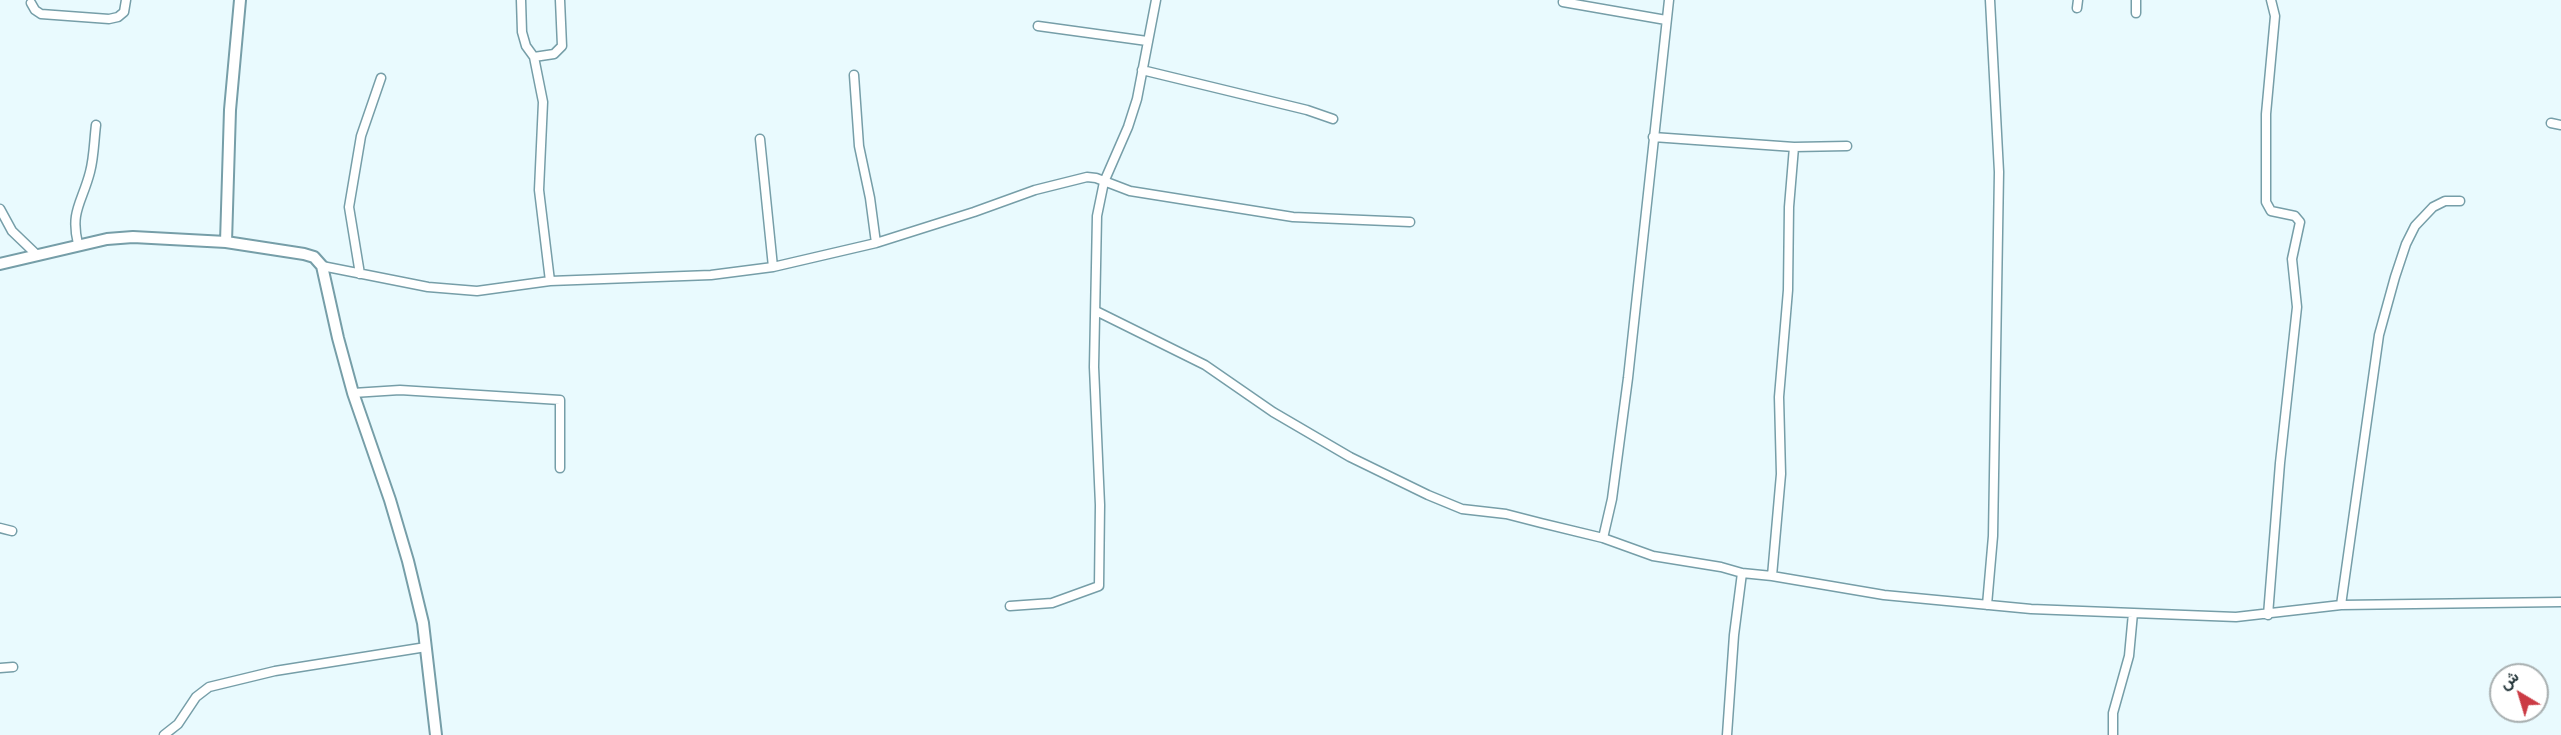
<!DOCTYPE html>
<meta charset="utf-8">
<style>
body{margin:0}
#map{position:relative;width:2561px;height:735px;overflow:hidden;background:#e9fafe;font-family:Arial,Vazirmatn,sans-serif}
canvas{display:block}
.north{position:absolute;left:2489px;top:663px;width:60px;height:60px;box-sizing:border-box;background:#fff;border:2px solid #a8afb0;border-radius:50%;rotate:322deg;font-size:16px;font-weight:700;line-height:24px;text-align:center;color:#25363a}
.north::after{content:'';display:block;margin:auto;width:21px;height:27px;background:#cb3b45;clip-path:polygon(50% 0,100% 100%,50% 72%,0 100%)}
</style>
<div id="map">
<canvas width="2561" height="735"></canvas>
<div class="north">ش</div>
</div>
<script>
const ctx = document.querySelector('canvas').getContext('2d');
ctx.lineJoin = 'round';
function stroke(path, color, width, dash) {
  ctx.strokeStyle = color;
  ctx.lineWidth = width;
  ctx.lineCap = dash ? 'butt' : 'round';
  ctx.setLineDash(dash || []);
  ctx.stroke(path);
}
const minor = new Path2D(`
 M521,0l1,32 4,14 8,11 9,45 -4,88 11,91
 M1563,2l103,18
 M31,3l4,7 6,4 68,5 9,-2 6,-5 2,-12
 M2077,8l1,-8
 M2136,13v-13
 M1038,26l109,15
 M534,57l20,-3 8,-8 -2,-46
 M1142,70l165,40 26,9
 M854,75l5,71 11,52 6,45
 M2551,123l10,2
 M1653,137l141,10 53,-1
 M760,139l13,128
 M0,209l12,22 25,24
 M78,244c-8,-33 4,-41 12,-72 4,-15 4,-31 6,-47
 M322,266l106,21 49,4 73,-10 161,-6 62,-8 103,-24 98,-31 61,-22 52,-13 9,1 34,13 163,26 117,5
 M360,274l-11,-67 12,-71 20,-58
 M1096,311l109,54 68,47 77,45 78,38 34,14 44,5 35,9 62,15 50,18 68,11 21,6 30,3 112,19 147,14 205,8 105,-12 220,-3
 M353,393l47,-3 160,10v68
 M0,528l12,3
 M1603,538l9,-39 16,-121 41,-378
 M1772,576l9,-102 -2,-77 9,-107 1,-83 5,-60
 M1987,605l6,-69 6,-364 -9,-172
 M2341,605l38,-270 16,-58 11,-33 9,-18 18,-19 12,-6h15
 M1010,606l42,-3 47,-17 1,-81 -6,-138 3,-151 7,-34 24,-55 9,-28 19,-99
 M2268,615l12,-152 17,-156 -5,-48 8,-37 -5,-6 -24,-5 -5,-9v-88l9,-98 -4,-16
 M0,668l13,-1
 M164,735l14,-11 18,-27 13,-10 66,-16 151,-24
 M1727,735l7,-100 8,-62
 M2113,735v-22l16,-57 4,-43`);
const tertiary = new Path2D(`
 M240,0l-10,110 -4,132 78,12 10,3 8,9 16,72 15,55 37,107 18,61 15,62 13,112
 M0,264l107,-25 26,-2 93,5`);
stroke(minor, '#769ea8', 11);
stroke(tertiary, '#769ea8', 14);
stroke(minor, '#fff', 8);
stroke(tertiary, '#fff', 10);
</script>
